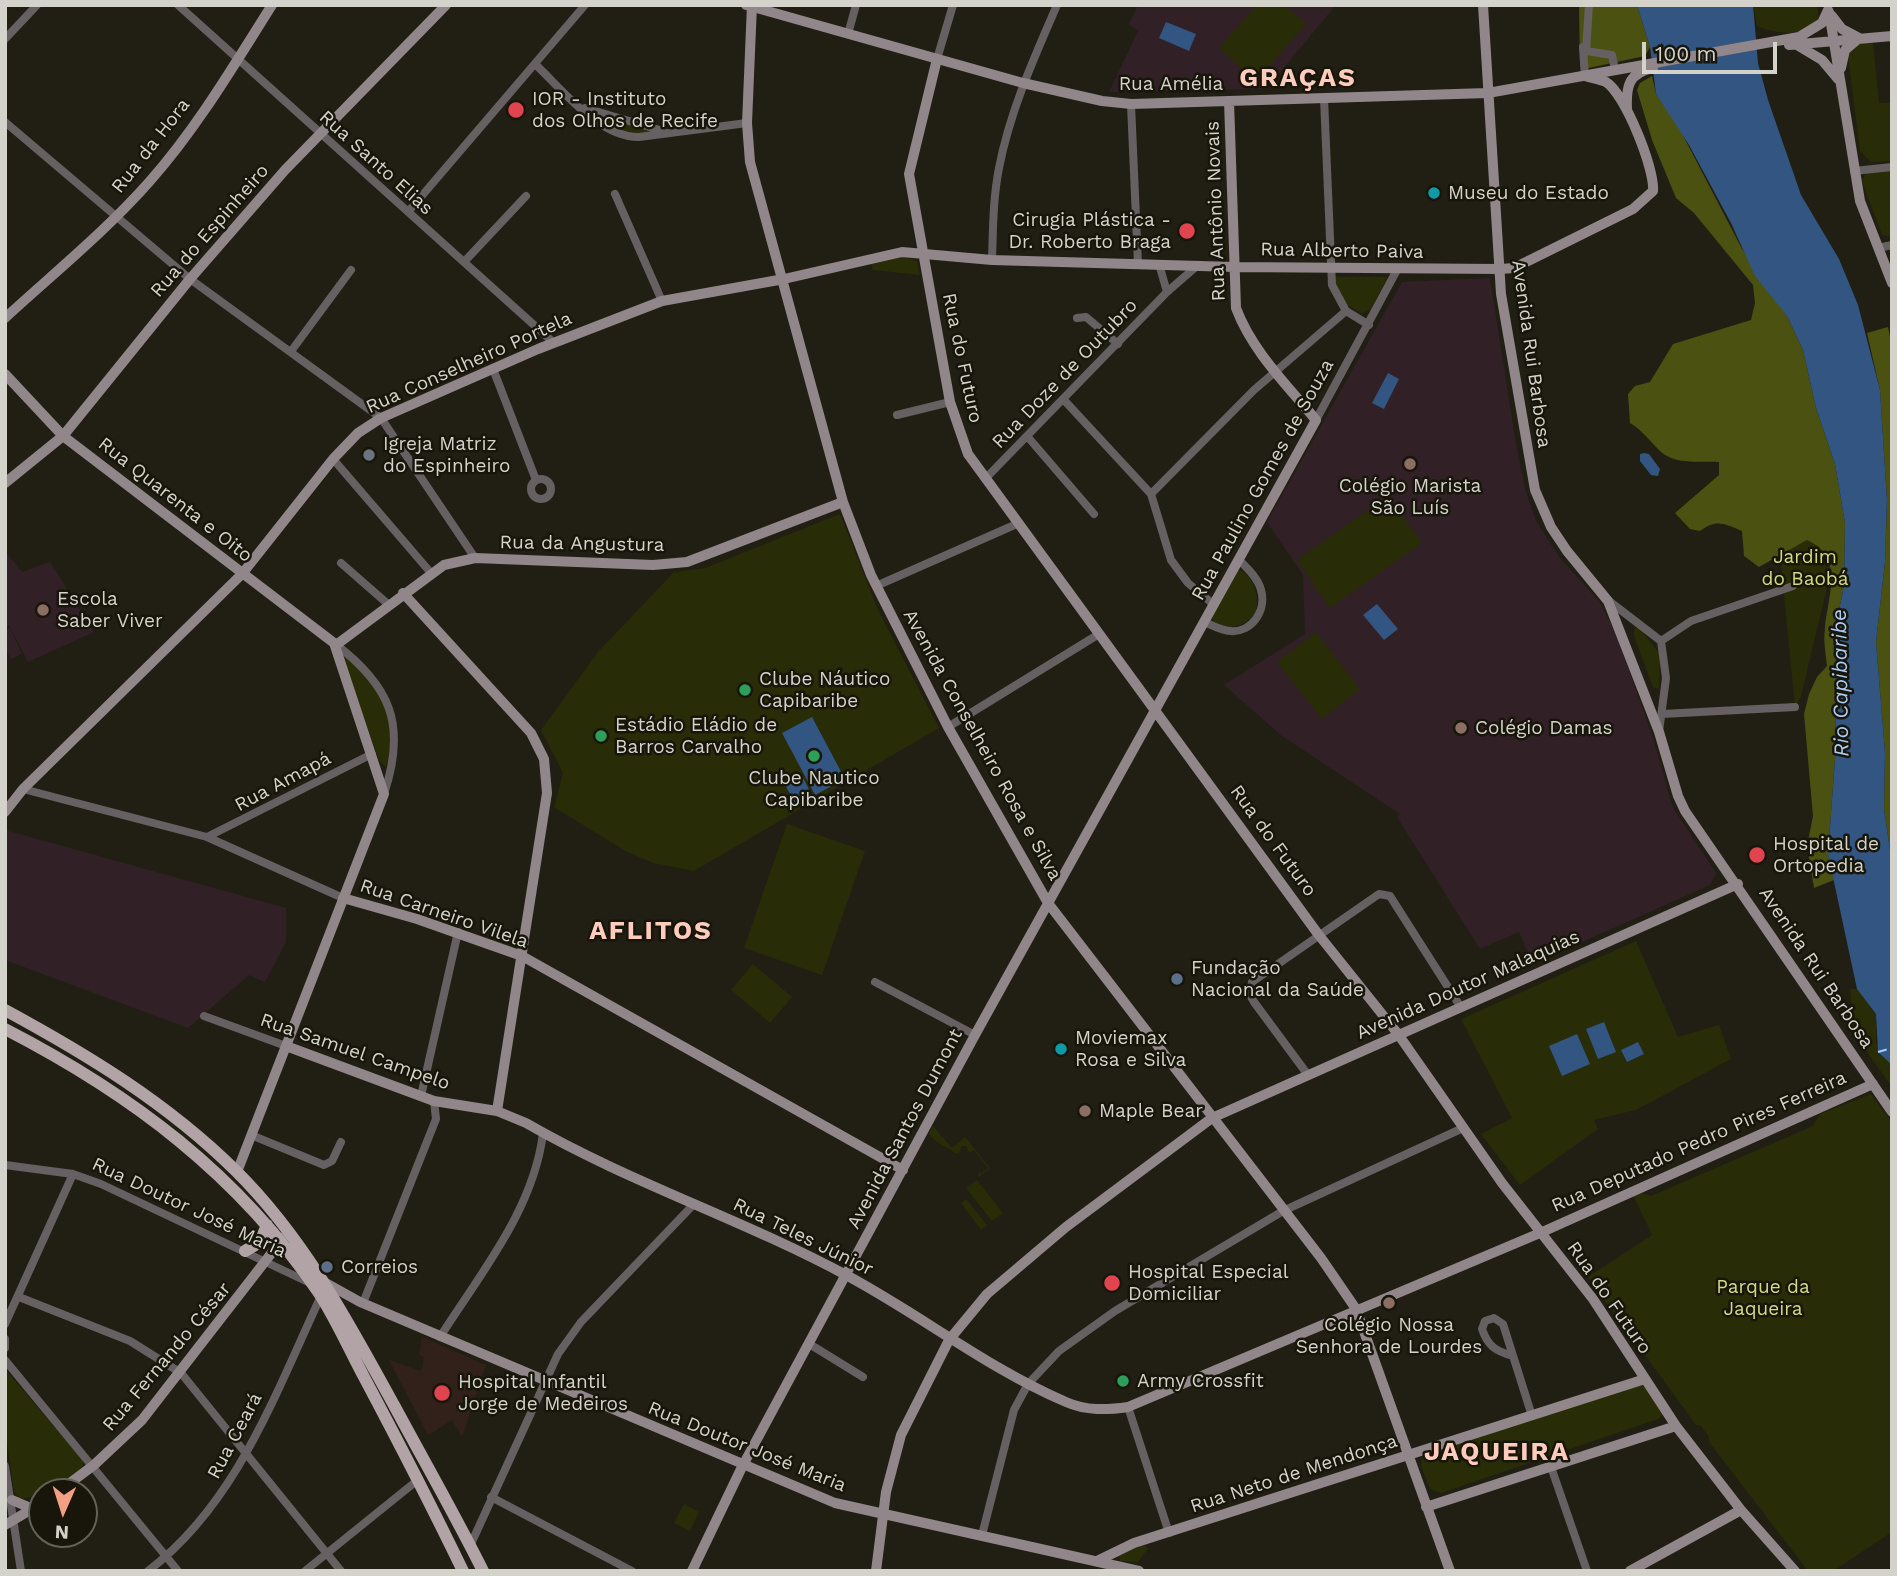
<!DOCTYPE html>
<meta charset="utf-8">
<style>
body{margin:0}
#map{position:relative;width:1897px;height:1576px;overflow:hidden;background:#211f14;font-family:"Work Sans",sans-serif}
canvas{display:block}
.frame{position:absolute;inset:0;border:7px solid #d4d3cb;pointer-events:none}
.north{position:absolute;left:28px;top:1478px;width:70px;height:70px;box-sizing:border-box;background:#18160b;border:2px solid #636258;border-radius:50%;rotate:183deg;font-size:19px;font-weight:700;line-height:28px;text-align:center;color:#d4d3cb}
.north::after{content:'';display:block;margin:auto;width:24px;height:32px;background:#f39f84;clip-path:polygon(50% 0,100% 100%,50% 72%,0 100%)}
.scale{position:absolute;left:1642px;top:42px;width:135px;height:32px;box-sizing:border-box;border:4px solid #d4d3cb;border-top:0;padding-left:9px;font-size:21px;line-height:24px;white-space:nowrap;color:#d4d3cb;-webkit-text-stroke:5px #18160b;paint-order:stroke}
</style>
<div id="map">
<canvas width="1897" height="1576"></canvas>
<div class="frame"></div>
<div class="north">N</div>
<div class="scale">100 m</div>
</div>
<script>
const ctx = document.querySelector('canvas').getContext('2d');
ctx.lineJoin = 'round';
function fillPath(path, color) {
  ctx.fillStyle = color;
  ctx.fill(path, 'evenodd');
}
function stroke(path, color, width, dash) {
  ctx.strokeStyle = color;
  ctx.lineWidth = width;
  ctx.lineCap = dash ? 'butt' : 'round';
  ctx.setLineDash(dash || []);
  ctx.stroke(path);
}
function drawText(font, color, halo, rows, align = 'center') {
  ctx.font = font + ' "Work Sans",sans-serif';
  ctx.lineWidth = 5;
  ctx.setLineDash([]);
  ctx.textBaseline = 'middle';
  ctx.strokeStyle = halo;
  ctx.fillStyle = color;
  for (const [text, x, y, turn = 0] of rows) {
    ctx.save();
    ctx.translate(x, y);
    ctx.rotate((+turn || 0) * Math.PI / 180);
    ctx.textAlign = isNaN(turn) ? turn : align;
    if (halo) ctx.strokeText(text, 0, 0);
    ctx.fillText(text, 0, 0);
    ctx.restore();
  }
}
const education = new Path2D(`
 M1138,5h198l-70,84 -157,3 29,-61 -9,-7z
 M1490,278l25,160 10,51 11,32 24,37 39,43 17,33 36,101 21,73 43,65 -6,12 -177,79 -14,-32 -39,17 -83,-132 3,-3 -118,-78 -58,-51 81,-51 -2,-59 -36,-53 135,-240z
 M5,551l17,21 28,-10 44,70 -66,30 -19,-37 -4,1z
 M10,628l12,26 -11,5 -6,-12v-17z
 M5,830l281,78v34l-21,40 -16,-7 -61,53 -183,-68z`);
const medical = new Path2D(`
 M422,1337l64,28 -24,72 -10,-17 -24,15 -39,-75 32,11 3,-14 -5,-2z`);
const green = new Path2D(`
 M1257,5h27l22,19 -50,57 -37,-33z
 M1753,5h64l2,14c-15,19 -43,15 -62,7z
 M1873,42l6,61h13v58l-21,1 -11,-11 -12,-96 5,-12z
 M586,109l78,22c-36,6 -49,-1 -78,-22z
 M1892,169v68l-10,-2 -20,-54 4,-9z
 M902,255l15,6 3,14 -47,-5 -2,-7z
 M1334,277h50l3,2 -17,31 -8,3 -21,-11z
 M1388,496l34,47 -92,65 -33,-48z
 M840,514l39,98 60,116 -245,143 -41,-8 -26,-11 -73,-45 9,-34 -22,-43 57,-78 76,-80 31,-4z
 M1807,540l11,5 14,22 -31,129 -6,11 -15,-153z
 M1238,569c16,6 21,26 18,42 -8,16 -35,24 -45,6z
 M1638,627l22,27 -1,35 -6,-2 -19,-51v-7z
 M1316,632l44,57 -38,30 -45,-57z
 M341,655c40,19 59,71 45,112l-7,-7z
 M787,824l78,27 -43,124 -78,-27z
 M1636,941l42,96 41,-12 12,34 -95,51 -42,10 4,9 -78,56 -39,-51 31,-16 -51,-99z
 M753,964l39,33 -22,26 -39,-33z
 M1850,989h7l19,25v28l16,23v22l-53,-74 13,-2z
 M1871,1094l21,29v409l-59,39h-25l-99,-129v-5l-8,-11 -5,-1 -108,-148 64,-42 -19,-40 6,-3 12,4 162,-70 7,-12z
 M933,1126l19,22 13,-11 25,31 -12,10 1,-7 2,3 7,-6 -14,-18 -5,3 -3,-7h-4l-3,7h-4c-9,-7 -19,-9 -26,-19z
 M977,1180l26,33 -11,8 -26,-33z
 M966,1199l21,26 -6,5 -20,-27z
 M5,1369l79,93c-4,17 -50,39 -65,36l-5,-6 -9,-64z
 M1642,1385l5,2 16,28 -5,4 -217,74 -11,-4 -9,-23 1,-11z
 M684,1504l15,8 -9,19 -16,-8z
 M1144,1545l4,4 -10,13 -18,-1 -1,-7z`);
const forest = new Path2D(`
 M1579,5h58l13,42 -5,9 -61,13 -4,-2z
 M1652,76l4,18 20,28 65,125 46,69 16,34 13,58 19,56 10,59 -1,63 -9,43 1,116 -8,109 6,26 -20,8 -7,-42 6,-30 -9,-102 5,-20 8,-17 10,-11c-1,-12 -4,-25 -2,-38 3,-32 20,-71 -18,-88l-48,27 -15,-11 -2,-25c-18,-8 -26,-12 -42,0l-10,-2 -15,-16 44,-38v-13c-20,-1 -46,3 -60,-12 -11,-11 -16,-19 -29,-27l-2,-29 7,-8 15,-4 23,-38 78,-24 4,-17 -2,-18 -59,-72 -18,-15 -24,-58 -15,-50 3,-7z
 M1888,327l4,20v516l-8,-54 1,-57 -9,-110 9,-80 2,-62 -7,-110 -13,-57z`);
const water = new Path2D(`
 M1637,5h116l5,58 10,37 33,95 38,64 19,46 22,85 7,110 -2,62 -9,80 9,110 -1,57 8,54v202l-14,-13 -2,-38 -19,-25 -29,-135 8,-109 -1,-116 9,-43 1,-63 -10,-59 -19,-56 -13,-58 -16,-34 -32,-40 -24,-53 -42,-78 -33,-51 -6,-47z
 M1166,22l30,12 -7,17 -30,-13z
 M1388,373l11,6 -15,30 -12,-6z
 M1644,453l5,1 11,15 -2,7 -7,-1 -11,-14v-7z
 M1377,604l21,25 -14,11 -21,-25z
 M812,717l33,62 -30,16 -33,-62z
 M801,774l11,21 -17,8 -11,-20z
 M1604,1022l12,30 -18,7 -12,-30z
 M1577,1034l13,30 -28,12 -13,-30z
 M1638,1042l6,12 -17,8 -6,-12z`);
const ferry = new Path2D(`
 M1878,1052l14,-4`);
const street = new Path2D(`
 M178,5l376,338
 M1589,5l-3,46 26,4 3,15
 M848,34l8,-29
 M5,39l32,-34
 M1583,47l2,29
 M937,59l16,-54
 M535,64c27,25 63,73 104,73l108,-14
 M1324,98l8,187 14,26 23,14
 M1131,104l7,160
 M585,108l78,23
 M5,122l185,157 191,139 94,140
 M1854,171l38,-4
 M615,194l47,107
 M408,212l177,-207
 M1878,248l14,-3
 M992,260c1,-31 1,-62 7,-92 11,-57 35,-110 58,-163
 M464,262l62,-66
 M1159,264l8,28
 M1077,318l9,-1 32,27
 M292,350l59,-80
 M493,369l43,111
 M1064,400l87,94 20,66 17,23 25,21
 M897,415l53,-13
 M1316,420l82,-152
 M1027,436l67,78
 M333,459l98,114
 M531 489a10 10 0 1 1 20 0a10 10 0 1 1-20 0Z
 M985,479l182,-187 31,-27
 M1151,494l103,-104 92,-79
 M341,563l48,42
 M876,586l143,-63
 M1609,601l52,40 5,37 -7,54
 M1204,622c8,3 17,9 26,9 22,2 37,-21 31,-41 -3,-12 -14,-22 -23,-31
 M1661,641l30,-20 102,-35
 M334,643c57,43 73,82 50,151
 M1662,714l133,-7
 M948,727l151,-93
 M23,789l184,48 136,61
 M207,837l165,-83
 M875,982l100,53
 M204,1016l82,30
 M1308,1075l-54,-73 -4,-7 2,-13 127,-88 11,2 70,110
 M421,1096l37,-164
 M251,1135l73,30 8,-4 9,-19
 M5,1165l68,9 28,10 209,99
 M19,1297l111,44 51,32 160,198
 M363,1303l73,-184 -2,-18
 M5,1324l68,-150
 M440,1337c40,-63 94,-128 103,-204
 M5,1339v9
 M811,1345l52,32
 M1513,1356c-18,-5 -25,-10 -31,-27l3,-8 9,-3 9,6 29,92
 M5,1360l173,211
 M1128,1407l41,126
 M5,1466l16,105
 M1551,1467l36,104
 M491,1497l141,74
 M982,1535l32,-125 14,-26 31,-33 56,-40 168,-100 180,-83
 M470,1546l88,-192 23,-32 113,-118
 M148,1571c89,-68 127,-177 173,-275
 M305,1571l114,-92`);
const secondary = new Path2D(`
 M746,5l277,78 79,18 29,3 357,-11 311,-56 23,-14 6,-13
 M752,5l-5,118 3,39 93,340 28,73 77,152 100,176 273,355 35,51 94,262
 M1483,5l18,289 34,196 16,37 16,24 41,50 51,131 19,64 7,15 207,301
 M1829,12l31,189 32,82
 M1832,16l10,13 17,9
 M1789,45l103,-9
 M1797,45l25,15 16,19
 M937,59l-28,115 41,228 18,52 350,480 80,100 104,149 91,116 83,127 65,84 54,61
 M1841,68l4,-18 13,-11
 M1627,109c-1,-22 1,-36 26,-41
 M5,318c49,-45 101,-87 145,-137 47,-53 84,-116 122,-176
 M5,374l58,62 271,207 50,151 -147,378
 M5,483l58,-47 127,-157 95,-109 161,-165
 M403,593l128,140 13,26 3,34 -50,318
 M336,645l108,-80 31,-7 178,7 34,-3 156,-60
 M5,812l18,-23 219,-215 91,-115 25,-26 23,-15 157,-69 124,-48 122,-22 118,-27 90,8 242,7 266,2 14,-1 119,-59 20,-18c2,-22 -28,-97 -47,-109 -6,-3 -15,-4 -21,-6
 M343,898l74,21 105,37 381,214
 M286,1046l148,55 63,10 29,12c102,59 216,96 320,152 75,40 141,93 220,127 20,9 41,8 62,5l412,-174 333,-149
 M324,1282l36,20 475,201 304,68
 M58,1492l36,-27 48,-45 142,-183
 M12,1500l21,9
 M1426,1507l250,-81
 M5,1525l37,-22
 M1099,1560l35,-17 511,-164
 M692,1571l50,-104 233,-432 341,-615c-29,-35 -64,-69 -80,-112l-7,-207
 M876,1571l10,-79 15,-57 48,-95 38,-46 79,-67 146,-109 526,-234
 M1630,1571l111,-61`);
const primary = new Path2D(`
 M5,1010c83,45 162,93 230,160 69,68 114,153 160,237 29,54 60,108 88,164
 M5,1029c126,65 233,145 314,264 17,26 30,56 45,84 34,64 67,128 99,194
 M245,1251l15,-9 7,-17`);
const markers = [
 [516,110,9,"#e0444e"],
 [1434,193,7,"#0f9aa8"],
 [1187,231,9,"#e0444e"],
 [369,455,7,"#6b7280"],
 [1410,464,7,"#8d6e63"],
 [43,610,7,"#8d6e63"],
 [745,690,7,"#2e9e5b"],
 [1461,728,7,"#8d6e63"],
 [601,736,7,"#2e9e5b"],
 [814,756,7,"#2e9e5b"],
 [1757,855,9,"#e0444e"],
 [1177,979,7,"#5c6f8a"],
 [1061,1049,7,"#0f9aa8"],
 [1085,1111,7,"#8d6e63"],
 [327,1267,7,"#5c6f8a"],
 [1112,1283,9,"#e0444e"],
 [1389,1303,7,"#8d6e63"],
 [1123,1381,7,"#2e9e5b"],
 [442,1393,9,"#e0444e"]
];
const streetNames = [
 ["Rua Amélia",1171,84],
 ["Rua da Hora",151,146,-52],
 ["Rua Santo Elias",376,163,42],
 ["Rua Antônio Novais",1216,211,-92],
 ["Rua do Espinheiro",210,231,-49],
 ["Rua Alberto Paiva",1342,251,1],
 ["Avenida Rui Barbosa",1531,354,82],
 ["Rua do Futuro",962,358,78],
 ["Rua Conselheiro Portela",469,363,-24],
 ["Rua Doze de Outubro",1065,374,-46],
 ["Rua Paulino Gomes de Souza",1263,480,-61],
 ["Rua Quarenta e Oito",175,500,38],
 ["Rua da Angustura",582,544,1],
 ["Avenida Conselheiro Rosa e Silva",982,745,61],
 ["Rua Amapá",283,782,-28],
 ["Rua do Futuro",1273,841,54],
 ["Rua Carneiro Vilela",444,914,19],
 ["Avenida Rui Barbosa",1816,968,56],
 ["Avenida Doutor Malaquias",1468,985,-24],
 ["Rua Samuel Campelo",355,1052,19],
 ["Avenida Santos Dumont",905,1129,-62],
 ["Rua Deputado Pedro Pires Ferreira",1699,1142,-24],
 ["Rua Doutor José Maria",189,1208,25],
 ["Rua Teles Júnior",803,1237,26],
 ["Rua do Futuro",1609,1298,55],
 ["Rua Fernando César",167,1357,-50],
 ["Rua Ceará",235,1436,-62],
 ["Rua Doutor José Maria",747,1447,22],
 ["Rua Neto de Mendonça",1294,1474,-18]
];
const poiNames = [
 ["IOR - Instituto",532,99],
 ["dos Olhos de Recife",532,121],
 ["Museu do Estado",1448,193],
 ["Cirugia Plástica -",1171,220,"right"],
 ["Dr. Roberto Braga",1171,242,"right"],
 ["Igreja Matriz",383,444],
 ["do Espinheiro",383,466],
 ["Colégio Marista",1410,486,"center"],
 ["São Luís",1410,508,"center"],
 ["Escola",57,599],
 ["Saber Viver",57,621],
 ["Clube Náutico",759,679],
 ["Capibaribe",759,701],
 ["Estádio Eládio de",615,725],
 ["Barros Carvalho",615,747],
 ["Colégio Damas",1475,728],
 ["Clube Nautico",814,778,"center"],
 ["Capibaribe",814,800,"center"],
 ["Hospital de",1773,844],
 ["Ortopedia",1773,866],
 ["Fundação",1191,968],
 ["Nacional da Saúde",1191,990],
 ["Moviemax",1075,1038],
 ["Rosa e Silva",1075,1060],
 ["Maple Bear",1099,1111],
 ["Correios",341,1267],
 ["Hospital Especial",1128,1272],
 ["Domiciliar",1128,1294],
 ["Colégio Nossa",1389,1325,"center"],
 ["Senhora de Lourdes",1389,1347,"center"],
 ["Army Crossfit",1137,1381],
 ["Hospital Infantil",458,1382],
 ["Jorge de Medeiros",458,1404]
];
const parkNames = [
 ["Jardim",1805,557],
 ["do Baobá",1805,579],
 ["Parque da",1763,1287],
 ["Jaqueira",1763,1309]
];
const waterNames = [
 ["Rio Capibaribe",1841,683,-91]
];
const districtNames = [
 ["GRAÇAS",1298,78],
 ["AFLITOS",651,931],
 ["JAQUEIRA",1497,1452]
];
fillPath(education, '#322027');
fillPath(medical, '#32211a');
fillPath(green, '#282c07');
fillPath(forest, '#4b5110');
fillPath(water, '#325581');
stroke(ferry, '#abcbf5', 2, [9, 7]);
stroke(street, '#676062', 8);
stroke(secondary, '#918689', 10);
stroke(primary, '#b1a3a6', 12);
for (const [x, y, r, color] of markers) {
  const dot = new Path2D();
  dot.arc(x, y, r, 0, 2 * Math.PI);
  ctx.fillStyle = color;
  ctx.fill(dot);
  stroke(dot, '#18160b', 2.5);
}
drawText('19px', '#d4d3cb', '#18160b', streetNames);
drawText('19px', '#d4d3cb', '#18160b', poiNames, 'left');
drawText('19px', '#d1db81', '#18160b', parkNames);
drawText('italic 21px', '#abcbf5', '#18160b', waterNames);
ctx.letterSpacing = '2px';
drawText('bold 26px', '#fdccbc', '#18160b', districtNames);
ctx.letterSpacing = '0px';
</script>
